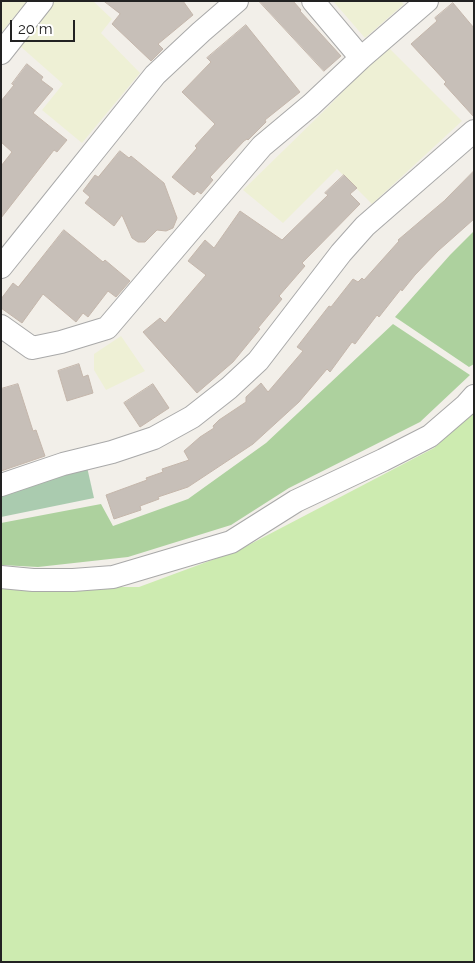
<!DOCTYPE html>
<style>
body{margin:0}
#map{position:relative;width:475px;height:963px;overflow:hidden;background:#f2efe9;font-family:Raleway,sans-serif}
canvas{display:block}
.frame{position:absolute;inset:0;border:2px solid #222;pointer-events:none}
.scale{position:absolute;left:10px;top:20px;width:65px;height:22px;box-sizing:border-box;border:2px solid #222;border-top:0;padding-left:6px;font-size:15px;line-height:18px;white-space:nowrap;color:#222;-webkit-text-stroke:4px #fff;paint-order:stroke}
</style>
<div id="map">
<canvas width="475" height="963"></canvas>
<div class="frame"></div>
<div class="scale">20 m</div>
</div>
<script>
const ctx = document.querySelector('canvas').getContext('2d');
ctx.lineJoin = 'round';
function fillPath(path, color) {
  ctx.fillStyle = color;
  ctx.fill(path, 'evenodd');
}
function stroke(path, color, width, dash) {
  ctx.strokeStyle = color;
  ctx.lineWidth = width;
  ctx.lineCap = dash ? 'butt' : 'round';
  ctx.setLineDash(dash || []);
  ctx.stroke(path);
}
const farmland = new Path2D(`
 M1,1h26l-26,32z
 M55,1h38l19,18 -11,14 39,40 -58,70 -40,-33 21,-26 -43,-38z
 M333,1h68l3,3 -39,34z
 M387,46l75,75 -90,83 -35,-35 -54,54 -40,-33 86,-84z
 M121,336l24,35 -39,19 -12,-20v-16z`);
const grass = new Path2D(`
 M474,412v550h-473v-375h138l100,-37 195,-102z`);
const forest = new Path2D(`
 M474,231v133l-5,3 -74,-50 55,-62z
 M393,324l77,51 -50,47 -131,66 -58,37 -103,32 -90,10 -37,-2v-42l100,-19 12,22 75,-27 78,-56z`);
const cemetery = new Path2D(`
 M87,467l7,31 -93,19v-22z`);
const building = new Path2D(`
 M104,1h79l10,14 -35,29 5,5 -12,12 -39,-37 8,-10z
 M259,1h34l8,9 -1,1 41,45 -17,15z
 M453,3l21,25v89l-30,-33 2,-2 -35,-38 26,-23 -2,-3z
 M246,25l54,67 -35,28 1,2 -18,18 -1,-1 -3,2 -34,36 3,3 -12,14 -4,-3 -3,4 -22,-18 25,-29 -2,-2 20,-22 -33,-32 29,-30 -4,-4z
 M27,64l16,13 -2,3 12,9 -20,24 34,27 -10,12 -3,-2 -53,68v-52l11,-14 -11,-10v-41l13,-16 -2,-1z
 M120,151l9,7 2,-2 33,27 13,35 -4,10 -7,3 -9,-1 -12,12h-7l-6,-4 -10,-23 -8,11 -29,-23 5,-6 -7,-6 12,-16 3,2z
 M474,171v48l-36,32 -23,24 -13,16 -1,-2 -22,28 -2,-2 -22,29 -3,-2 -22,30 -3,-3 -28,33 -46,42 -65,43 -30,10 1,2 -19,7 1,4 -27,9 -8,-24 41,-15 -1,-2 17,-6 -1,-3 27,-9 -5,-9 16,-14 14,-9 -1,-2 6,-6 27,-18v-5l15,-14 7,9 35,-41 -6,-4 32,-41 2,1 22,-28 5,3 4,-4 2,2 35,-39 -1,-1 46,-39z
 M344,175l13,13 -7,6 10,10 -58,59 3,3 -26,30 3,3 -24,29 2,1 -27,33 -36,31 -54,-61 17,-14 5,5 41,-48 -18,-14 17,-21 9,8 26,-37 42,29 46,-45 -3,-2z
 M64,230l39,32 2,-2 25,21 -14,16 -8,-6 -20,26 -5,-4 -7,9 -33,-28 -21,29 -21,-15v-9l12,-16 5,4z
 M79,364l4,13 5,-2 5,18 -26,8 -9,-30z
 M18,384l15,47 3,-1 9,26 -44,15v-82z
 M153,384l16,24 -29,19 -16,-24z`);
const minor = new Path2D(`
 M313,1l48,57
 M1,53l41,-52
 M1,267l154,-192 46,-43 36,-31
 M1,326l31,22 29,-6 46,-14 155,-182 49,-41 50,-47 66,-57
 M1,485l62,-21 49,-12 42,-14 38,-21 37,-29 29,-27 83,-108 24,-27 109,-95
 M1,577l32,3h40l40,-3 118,-35 65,-41 87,-41 47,-24 36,-31 8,-9`);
fillPath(farmland, '#eef0d5');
fillPath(grass, '#cdebb0');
fillPath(forest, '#add19e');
fillPath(cemetery, '#aacbaf');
fillPath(building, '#c7bfb8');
stroke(building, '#c4b6ab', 1);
stroke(minor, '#a9a9a9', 24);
stroke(minor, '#fff', 22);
</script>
